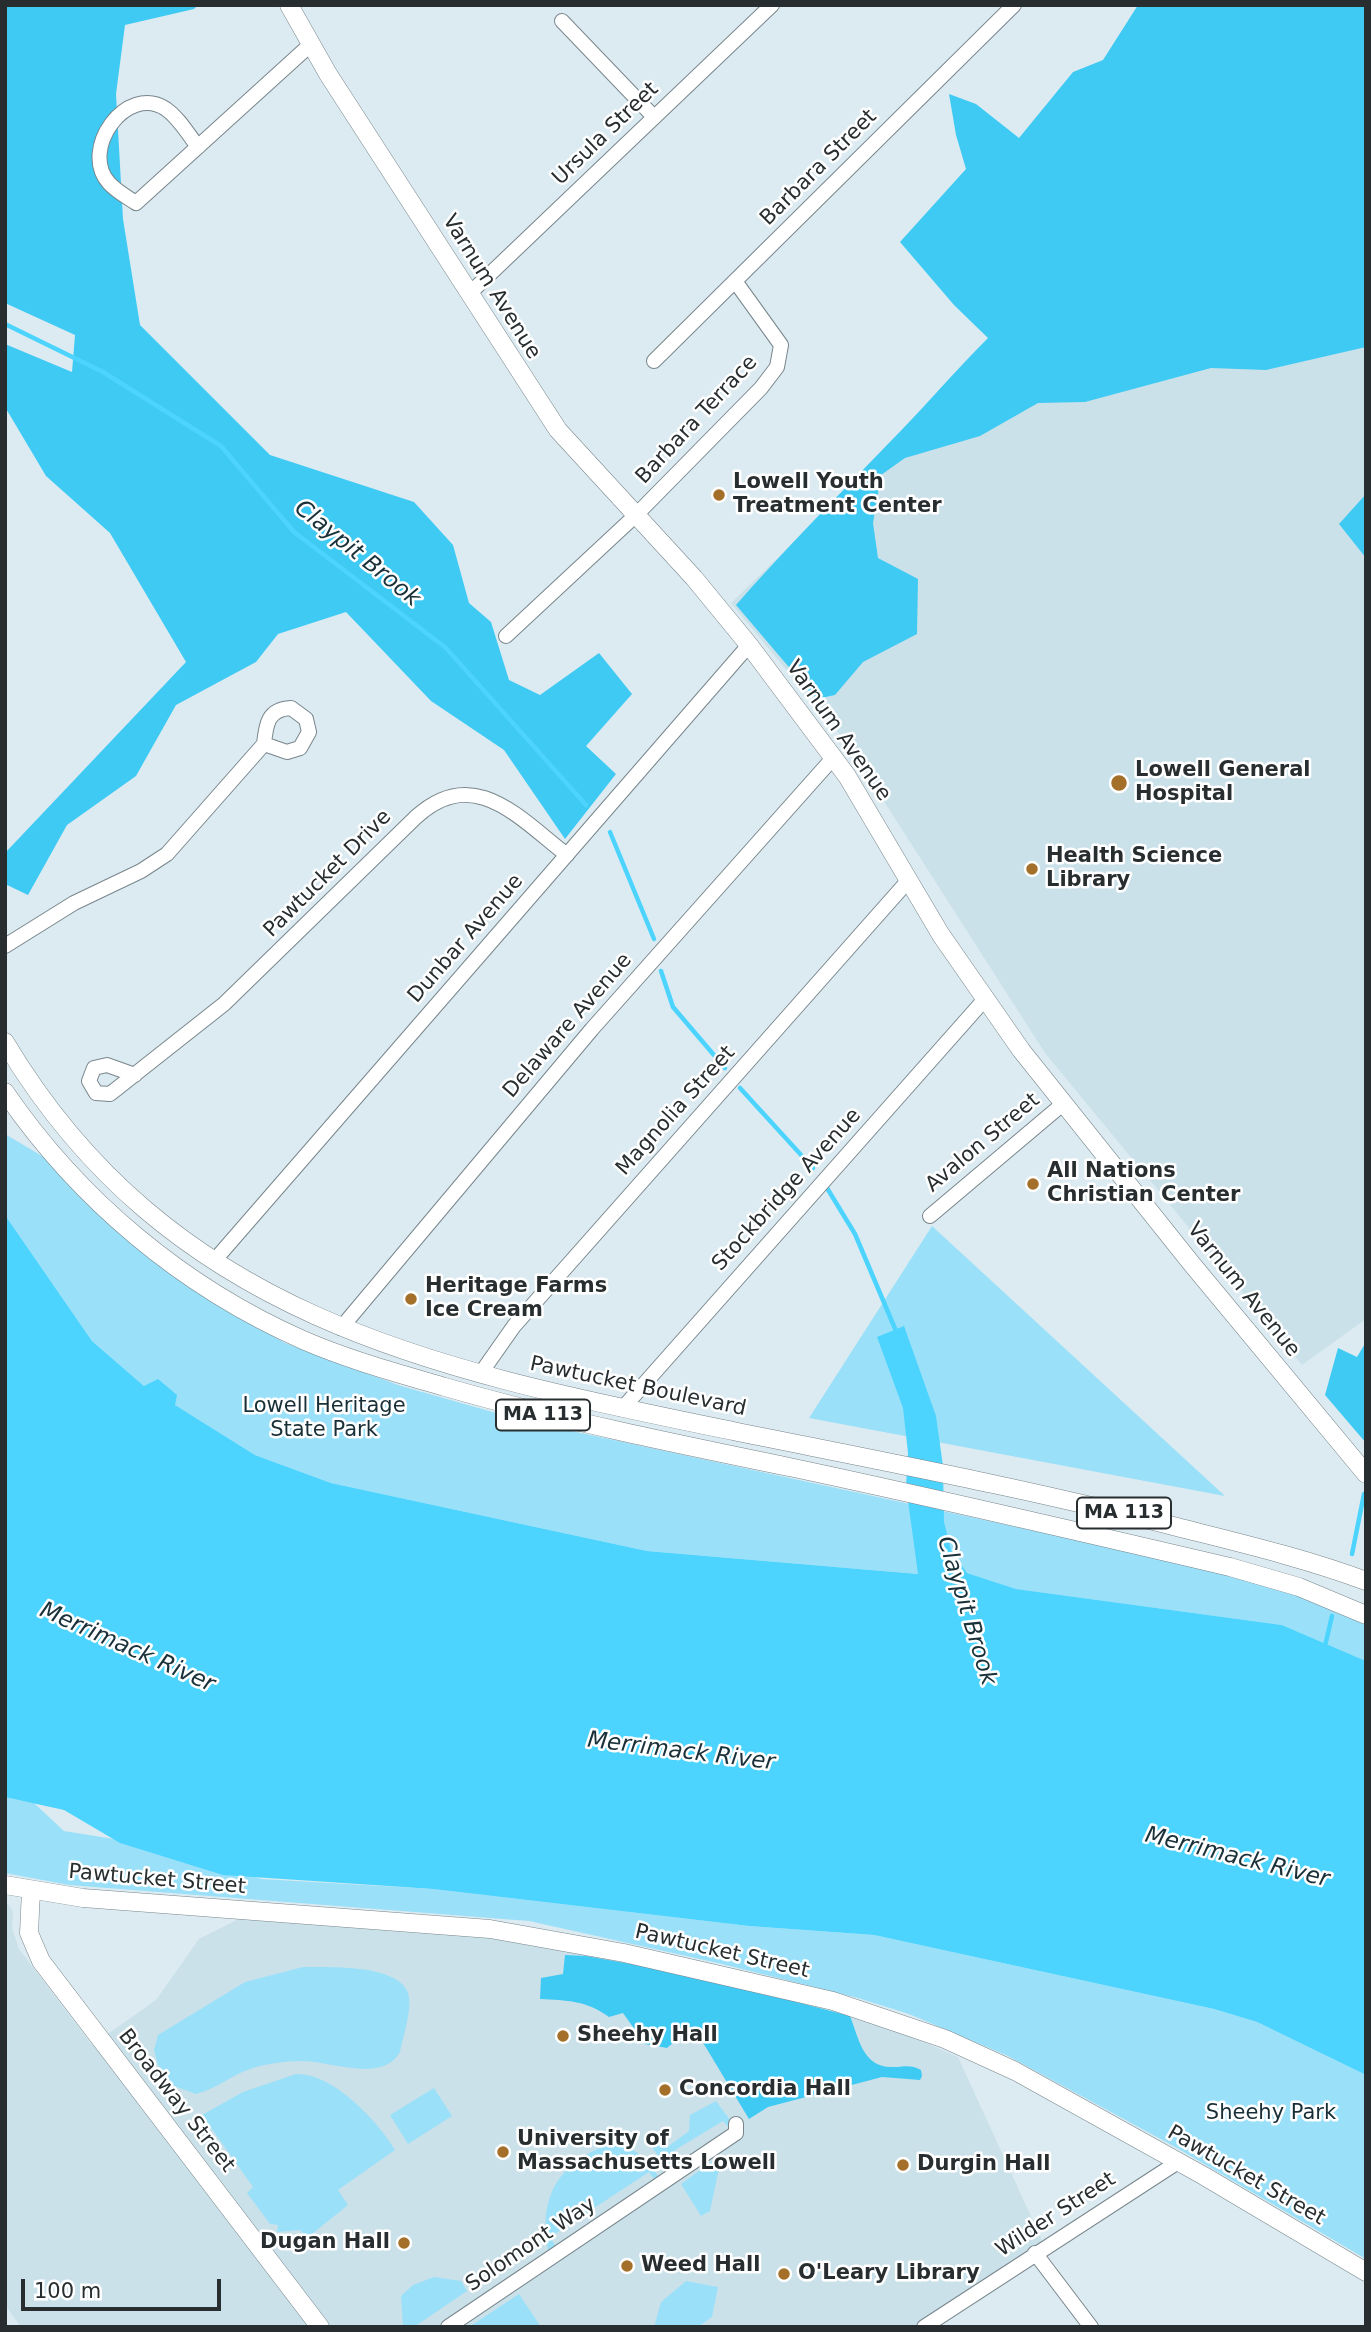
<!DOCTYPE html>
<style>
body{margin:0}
#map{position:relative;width:1371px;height:2332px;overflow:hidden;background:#dcebf1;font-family:"DejaVu Sans",sans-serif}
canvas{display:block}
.frame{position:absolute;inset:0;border:7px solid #282e30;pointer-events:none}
.scale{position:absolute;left:21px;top:2279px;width:200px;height:32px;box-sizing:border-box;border:4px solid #282e30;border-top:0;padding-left:9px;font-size:21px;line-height:24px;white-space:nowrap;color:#282e30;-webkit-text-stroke:5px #fff;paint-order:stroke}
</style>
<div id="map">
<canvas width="1371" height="2332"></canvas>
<div class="frame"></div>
<div class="scale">100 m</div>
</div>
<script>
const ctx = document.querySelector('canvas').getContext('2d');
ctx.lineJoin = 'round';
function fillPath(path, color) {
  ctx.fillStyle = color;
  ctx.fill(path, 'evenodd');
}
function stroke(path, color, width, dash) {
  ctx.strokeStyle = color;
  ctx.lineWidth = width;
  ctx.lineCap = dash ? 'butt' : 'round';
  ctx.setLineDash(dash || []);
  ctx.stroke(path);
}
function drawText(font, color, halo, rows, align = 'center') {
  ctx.font = font + ' "DejaVu Sans",sans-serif';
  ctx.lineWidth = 5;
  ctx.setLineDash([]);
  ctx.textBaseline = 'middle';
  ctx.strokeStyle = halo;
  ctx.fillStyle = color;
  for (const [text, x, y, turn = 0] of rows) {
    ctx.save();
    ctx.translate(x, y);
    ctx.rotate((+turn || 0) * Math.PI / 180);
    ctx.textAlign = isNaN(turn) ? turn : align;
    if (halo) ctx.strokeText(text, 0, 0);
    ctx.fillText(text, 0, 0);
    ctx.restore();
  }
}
const built = new Path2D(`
 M1366,175v1144l-64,46 -257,-312 -199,-311 -115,-139 264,-256z
 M5,1899l8,13 -1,16 7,21 73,96 64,-45 43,-61 42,-21 230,15 227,43 194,52 66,29 87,190 -107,80h-917l-16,-22z`);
const green = new Path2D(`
 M5,1134l37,22 69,69 62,51 112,67 116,43 120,34 667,144 121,34 57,27v36l-84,-36 -267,-36 -48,-16 -49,1 -271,-23 -316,-68 -76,-28 -111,-69 -52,-45 -87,-126z
 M932,1226l293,270 -416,-78z
 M5,1797l29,6 30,28 50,8 148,40 171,10 316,37 125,9 340,74 43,13 109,53v184l-189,-111 -169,-92 -99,-42 -51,-16 -136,-34 -193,-43 -460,-36 -64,-12z
 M303,1967c26,0 95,-3 105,26 5,15 -5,43 -8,59 -17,31 -67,10 -96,9 -21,0 -44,3 -64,12 -14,7 -28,17 -44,21l-22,-8 -16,-21 -4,-15 4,-15 87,-53z
 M296,2074c37,-1 82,47 99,76l-57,40 10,15 -41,33 -7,-8 -23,2 1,-7 -8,-1 -23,-31 6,-6 -51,-72 41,-23z
 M434,2088l18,28 -44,28 -18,-29z
 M716,2101l17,23 -3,5 -7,-8 -48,29 7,11 -15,8 -15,-22v-6l7,-3 7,10 23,-17 1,-16z
 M610,2144c25,1 35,14 49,33l-4,3 -6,-8 -99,65 6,10 -8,3c-10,-54 11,-88 62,-106z
 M717,2158l3,6 -10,47 -9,5 -20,-32z
 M434,2277l27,4 6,10 -53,36h-11l-2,-31 12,-11z
 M686,2281l32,6 -6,30 -14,10h-44l7,-25z
 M519,2294l22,33h-72z`);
const forest = new Path2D(`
 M5,5h193l-4,4 -69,16 -9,69 7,125 17,106 130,130 144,47 39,43 16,58 22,19 18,58 31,15 59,-42 33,41 -46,52 30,28 -51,65 -61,-89 -73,-49 -85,-89 -68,22 -22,28 -80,43 -40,71 -69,49 -39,70 -23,-11v-31l181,-191 -76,-129 -64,-57 -41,-69v-63l67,28 3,-37 -70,-32z
 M1138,5h228v342l-100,23 -55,-2 -126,34 -47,1 -58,33 -75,22 -24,17 -8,48 5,35 40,21 -1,55 -54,28 -28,33 -19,4 -80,-94c48,-55 99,-106 150,-159 35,-35 67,-73 102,-108l-34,-33 -54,-63 66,-73 -10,-34 -7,-41 27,10 43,34 54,-66 30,-12z
 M1366,494v64l-27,-34z
 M1366,1342v101l-41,-48 13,-47 19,9z
 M565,1955l21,1 112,20 152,40c9,23 13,52 43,51 10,0 18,-3 28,3l1,6 -2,4 -38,-3 -114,30 -19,12 -53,-88 -14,4 -15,13 -22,-4 -22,-31 -14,4c-21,-16 -43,-17 -69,-18l1,-21 22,-4z`);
const water = new Path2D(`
 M5,1215l87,126 52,45 14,-7 19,16 -2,10 80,50 76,28 316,68 271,23 -12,-88 2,-33 -5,-45 -26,-71 27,-11 32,90 7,50 1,56 7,28 16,23 49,16 266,36 84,36v414l-109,-53 -43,-13 -340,-74 -125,-9 -316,-37 -210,-14 -103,-32 -56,-33 -59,-13z`);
const stream = new Path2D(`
 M5,324l98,48 118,74 73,86 152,116 140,157
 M610,832l44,107
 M661,971l12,36 52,61
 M740,1088l73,80
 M827,1188l28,46 41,97
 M1352,1554l12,-60
 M1325,1646l7,-30`);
const minor = new Path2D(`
 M562,21l92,96
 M198,147c-10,-13 -19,-29 -32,-38 -40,-26 -87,41 -57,74 7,8 18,14 27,20l174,-158
 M469,294l303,-289
 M654,361l360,-356
 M506,636l130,-121 125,-127 16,-21 4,-22 -46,-64
 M5,946l69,-43 67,-32 26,-17 97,-110c2,-20 4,-35 27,-36l15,11 3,13 -9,16 -13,4 -23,-8
 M135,1075l-28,-10 -13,3 -5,13 7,12 14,1 114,-90 192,-187c58,-53 103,1 151,38
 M930,1216l134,-113
 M214,1261l535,-616
 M341,1328l251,-299 242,-272
 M481,1373l33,-47 393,-444
 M622,1409l363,-410
 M1035,2253l56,74
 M448,2327l288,-194v-9
 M924,2327l254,-165`);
const major = new Path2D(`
 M289,5l39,69 230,356 136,148 55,67 98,131 94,159 80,115 170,213 175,211
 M5,1042c166,278 436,329 728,389 148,30 297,58 444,96 63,16 127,31 189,54
 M5,1092c74,108 178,195 298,248 46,20 94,33 142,47 115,33 232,57 349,81 146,31 291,65 436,99l69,20 67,28
 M5,1885l78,13 407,31 134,24 209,48 112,38 70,32 189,105 162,96
 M31,1891l-2,42 12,28 279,366`);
const markers = [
 [719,495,7,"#a47029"],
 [1119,783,9,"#a47029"],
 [1032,869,7,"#a47029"],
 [1033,1184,7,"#a47029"],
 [411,1299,7,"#a47029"],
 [563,2036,7,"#a47029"],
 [665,2090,7,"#a47029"],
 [503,2152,7,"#a47029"],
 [903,2165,7,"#a47029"],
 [404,2243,7,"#a47029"],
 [627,2266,7,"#a47029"],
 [784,2274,7,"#a47029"]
];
const shields = [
 [543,1415,94],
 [1124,1513,94]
];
const shieldNames = [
 ["MA 113",543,1415],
 ["MA 113",1124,1513]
];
const streetNames = [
 ["Ursula Street",606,134,-44],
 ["Barbara Street",819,168,-45],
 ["Varnum Avenue",491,287,58],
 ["Barbara Terrace",697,420,-47],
 ["Varnum Avenue",838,731,55],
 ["Pawtucket Drive",328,874,-45],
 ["Dunbar Avenue",466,939,-49],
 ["Delaware Avenue",568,1026,-49],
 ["Magnolia Street",676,1111,-48],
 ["Avalon Street",983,1143,-40],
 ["Stockbridge Avenue",787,1190,-48],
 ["Varnum Avenue",1243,1290,51],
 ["Pawtucket Boulevard",638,1387,12],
 ["Pawtucket Street",157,1880,5],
 ["Pawtucket Street",722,1952,13],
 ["Broadway Street",176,2101,52],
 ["Pawtucket Street",1246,2176,30],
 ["Wilder Street",1056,2215,-33],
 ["Solomont Way",531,2245,-34]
];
const poiNames = [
 ["Lowell Youth",733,483],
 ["Treatment Center",733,507],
 ["Lowell General",1135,771],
 ["Hospital",1135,795],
 ["Health Science",1046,857],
 ["Library",1046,881],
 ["All Nations",1047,1172],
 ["Christian Center",1047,1196],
 ["Heritage Farms",425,1287],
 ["Ice Cream",425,1311],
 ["Sheehy Hall",577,2036],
 ["Concordia Hall",679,2090],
 ["University of",517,2140],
 ["Massachusetts Lowell",517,2164],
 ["Durgin Hall",917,2165],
 ["Dugan Hall",390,2243,"right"],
 ["Weed Hall",641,2266],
 ["O'Leary Library",798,2274]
];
const parkNames = [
 ["Lowell Heritage",324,1407],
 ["State Park",324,1431],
 ["Sheehy Park",1271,2114]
];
const waterNames = [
 ["Claypit Brook",357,554,39],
 ["Claypit Brook",966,1611,73],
 ["Merrimack River",127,1648,24],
 ["Merrimack River",681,1752,7],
 ["Merrimack River",1237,1858,14]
];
fillPath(built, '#cae1ea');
fillPath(green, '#9be0f9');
fillPath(forest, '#3fcaf4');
fillPath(water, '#4dd4fe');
stroke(stream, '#4dd4fe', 4.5);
stroke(minor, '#78868c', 16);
stroke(major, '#78868c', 19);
stroke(minor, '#fff', 14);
stroke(major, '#fff', 18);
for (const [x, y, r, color] of markers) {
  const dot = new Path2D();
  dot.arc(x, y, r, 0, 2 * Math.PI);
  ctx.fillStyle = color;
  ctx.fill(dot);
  stroke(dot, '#fff', 2.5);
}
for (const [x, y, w] of shields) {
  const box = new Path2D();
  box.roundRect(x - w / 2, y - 15.5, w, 31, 5);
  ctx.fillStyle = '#fff';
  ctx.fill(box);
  stroke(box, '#282e30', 2);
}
drawText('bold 19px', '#282e30', null, shieldNames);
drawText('21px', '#282e30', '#fff', streetNames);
drawText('bold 21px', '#282e30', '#fff', poiNames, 'left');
drawText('21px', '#182f37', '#fff', parkNames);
drawText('italic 23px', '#1a3139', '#fff', waterNames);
</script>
